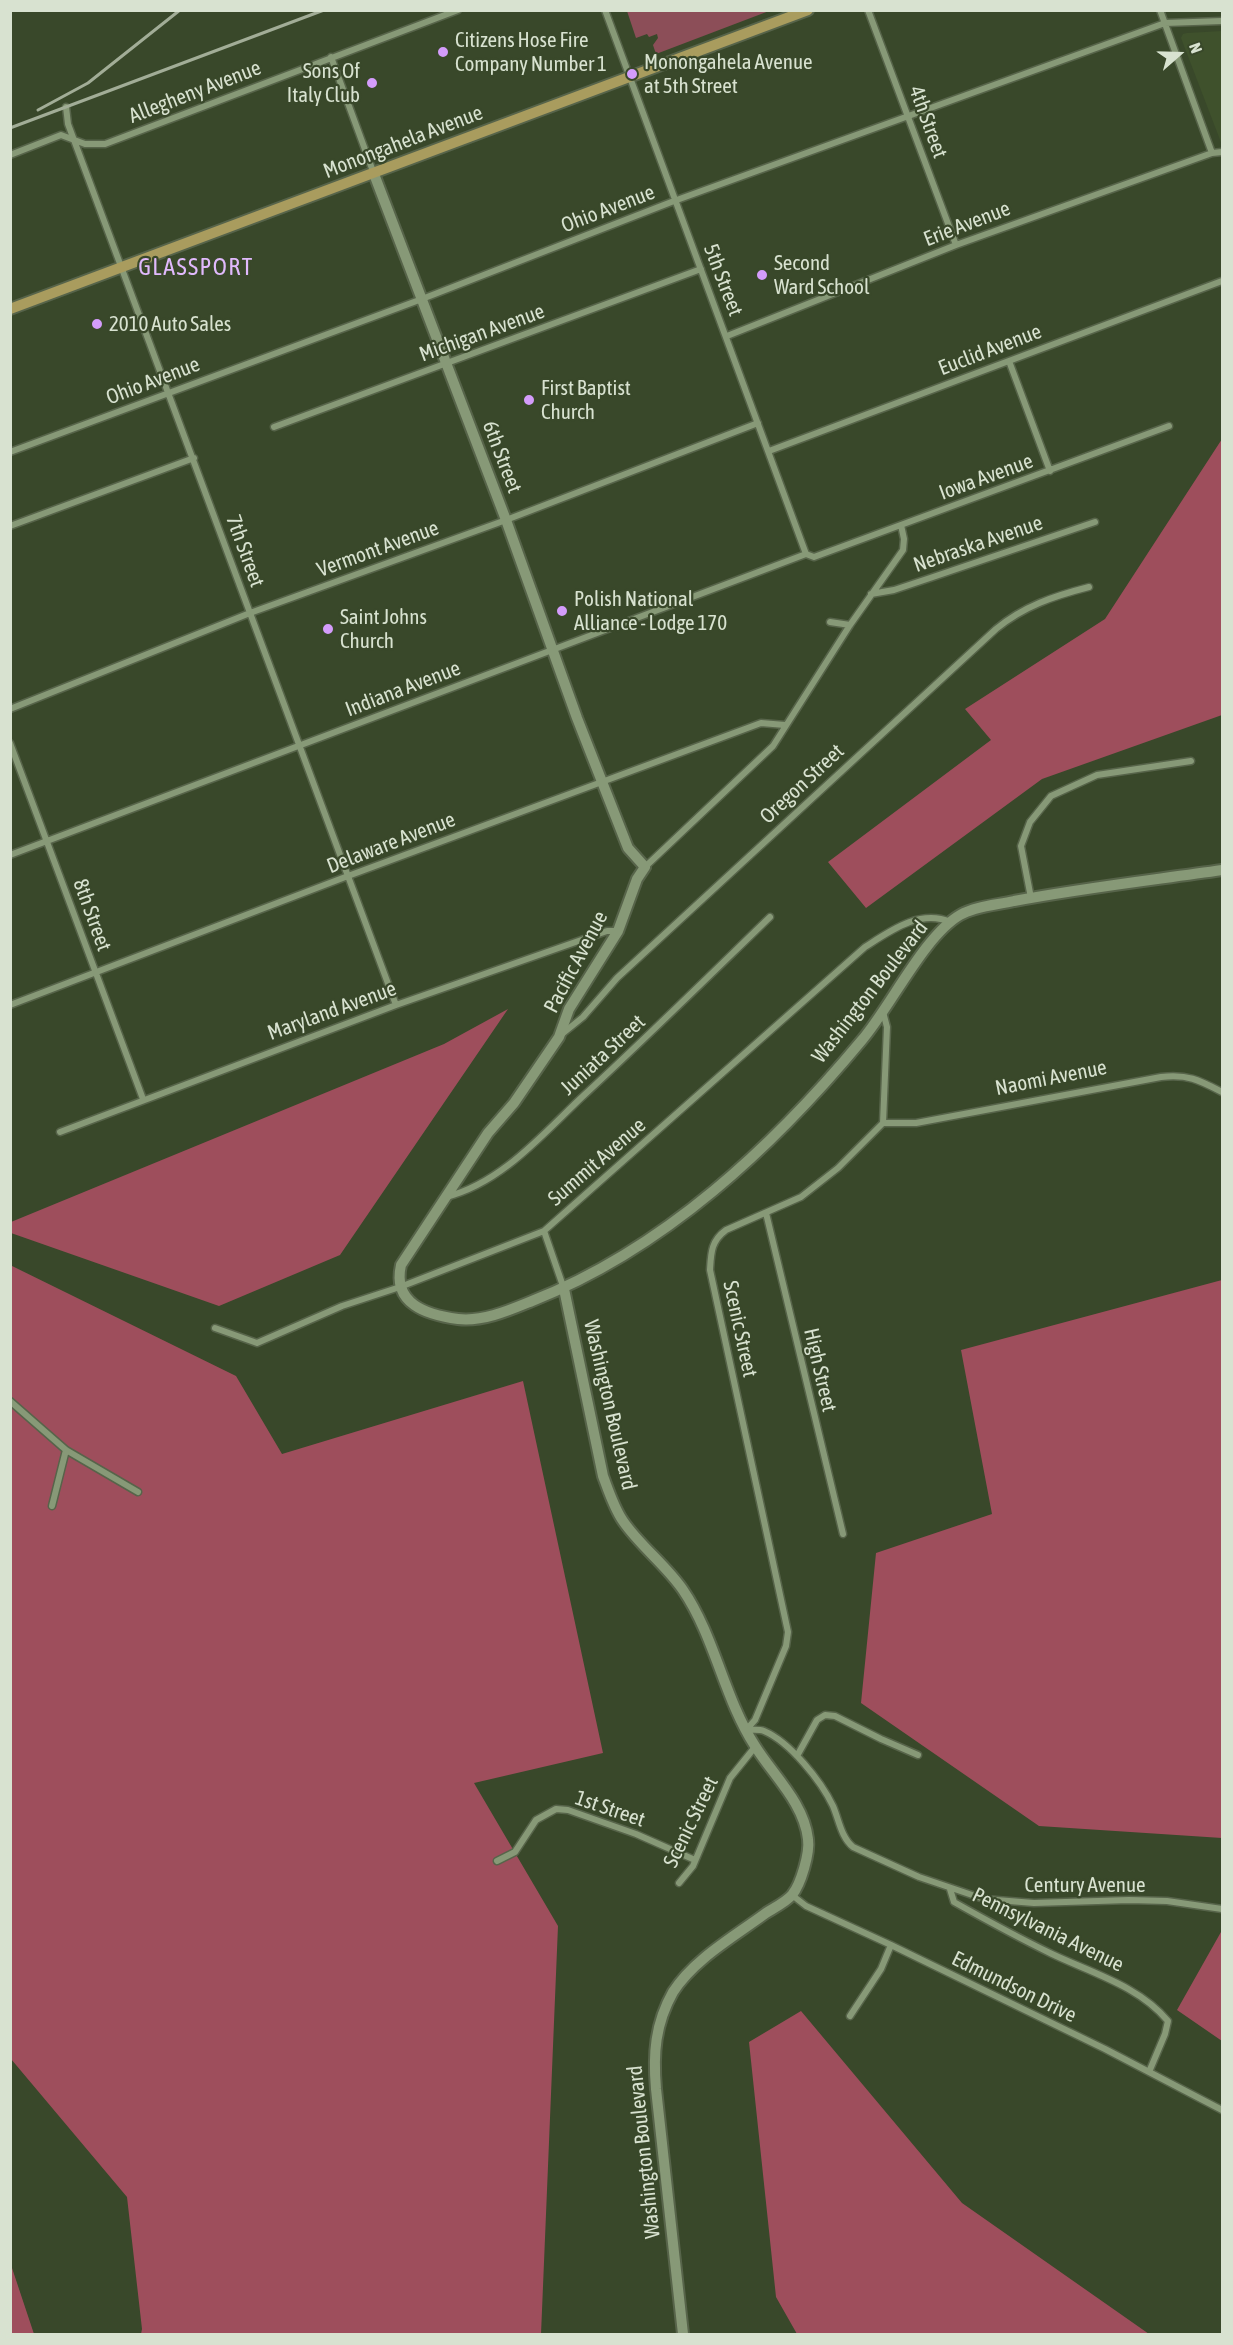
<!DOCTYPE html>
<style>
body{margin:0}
#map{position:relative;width:1233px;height:2345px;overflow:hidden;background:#39482a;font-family:"Asap Condensed",sans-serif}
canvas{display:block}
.frame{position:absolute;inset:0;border:12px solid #d8e2d0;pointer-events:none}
.north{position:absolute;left:1149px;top:24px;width:60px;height:60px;-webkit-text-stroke:4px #39482a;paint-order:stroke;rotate:70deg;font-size:16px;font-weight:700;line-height:24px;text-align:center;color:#d8e2d0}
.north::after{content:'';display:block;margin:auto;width:21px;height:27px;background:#d8e2d0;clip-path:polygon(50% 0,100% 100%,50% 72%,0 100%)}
</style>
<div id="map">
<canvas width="1233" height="2345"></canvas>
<div class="frame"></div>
<div class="north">N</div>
</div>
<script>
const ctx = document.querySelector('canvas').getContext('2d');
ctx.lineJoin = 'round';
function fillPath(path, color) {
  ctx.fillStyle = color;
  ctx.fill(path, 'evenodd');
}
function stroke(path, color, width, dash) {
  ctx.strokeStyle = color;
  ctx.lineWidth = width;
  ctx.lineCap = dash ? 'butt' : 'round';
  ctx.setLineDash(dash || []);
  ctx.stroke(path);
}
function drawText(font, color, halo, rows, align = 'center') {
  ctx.font = font + ' "Asap Condensed",sans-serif';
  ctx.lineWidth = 4.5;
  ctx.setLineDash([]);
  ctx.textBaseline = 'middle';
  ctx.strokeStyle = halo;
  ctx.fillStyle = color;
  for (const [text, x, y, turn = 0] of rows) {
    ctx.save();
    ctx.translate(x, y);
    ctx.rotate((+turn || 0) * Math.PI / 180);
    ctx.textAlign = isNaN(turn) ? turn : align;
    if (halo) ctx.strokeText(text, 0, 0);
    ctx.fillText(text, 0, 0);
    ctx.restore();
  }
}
const built = new Path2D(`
 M1222,31v114l-41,-107 2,-4 4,-1z`);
const green = new Path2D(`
 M627,11v-1l142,1 -113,43 -3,-9 5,-7 -1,-4 -8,3 -2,-3 -11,4z`);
const forest = new Path2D(`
 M1222,439v276l-180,64 -176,129 -38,-46 163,-122 -26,-31 140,-90z
 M508,1009l-168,246 -121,51 -208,-73v-11l433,-178z
 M10,1265l226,111 46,78 241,-73 80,372 -129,30 84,143 -17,408h-400l1,-5 -15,-132 -116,-138z
 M1222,1280v558l-183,-12 -178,-123 15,-150 116,-39 -31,-164z
 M1221,1932h1v109l-45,-31z
 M801,2011l161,192 187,131h-352l-21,-37 -27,-255z
 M10,2265h1l23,69h-23z`);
const minor = new Path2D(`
 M605,10l201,544 8,3 355,-131
 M868,10l88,235
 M1160,10l52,143
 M331,57l43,117
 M66,107l2,17 328,881
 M10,155l51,-20 24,9h20l353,-134
 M727,336l229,-91 256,-92 10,-1
 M1009,361l41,110
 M274,427l427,-158
 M769,451l453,-170
 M10,452l412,-153 252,-98 491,-178 57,-2
 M10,526l184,-68
 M871,594l23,-4 36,-12 165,-56
 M830,622l20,3
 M10,709l240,-96 256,-93 252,-97
 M10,743l133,356
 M10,855l796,-301
 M645,867l128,-121 77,-121 53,-75 1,-11 -3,-14
 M1031,898l-10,-52 9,-24 21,-26 46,-21 94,-14
 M10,1005l338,-129 413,-153 24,2
 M562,1034l21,-17 34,-39 379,-349c28,-23 58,-33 93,-42
 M883,1123h33l245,-46c27,-3 38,3 61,15
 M60,1132l336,-127 211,-74h11
 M446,1197c55,-14 95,-61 135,-99 64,-59 126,-120 189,-181
 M766,1213l77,321
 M544,1231l20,58
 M215,1328l42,15 85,-37 58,-19 144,-56 321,-284c25,-16 55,-38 85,-25
 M10,1401l56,49 72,42
 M52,1506l14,-56
 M746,1730l9,-10 31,-74 2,-14 -78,-362c1,-17 1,-29 16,-40l75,-33 37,-29 45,-45 4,-96 -4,-15
 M746,1730c6,0 13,-1 18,1 26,11 57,50 69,75 6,14 8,31 20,41l66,30 65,22 50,4 95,-3 38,1 55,8
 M797,1756l20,-36 8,-5 10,1 46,23 37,16
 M497,1861l18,-9 21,-32 20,-11 12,1 68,24 59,26
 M679,1883l14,-17 37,-88 25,-31
 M950,1889l4,13c32,18 65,36 98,52 40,19 87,32 116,67l-3,13 -16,38
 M792,1895l14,11 85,39 214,104 117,61
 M850,2016l31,-47 10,-24`);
const tertiary = new Path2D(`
 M374,174l132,346 71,198 51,130 17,19 -8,12 -19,52 -49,78 -10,28 -45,66 -26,30 -87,132c-9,39 26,50 57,54 25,3 52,-9 74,-18 132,-52 241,-154 330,-261 29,-34 62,-104 98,-125 15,-9 37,-10 54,-14 69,-13 139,-21 208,-31
 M564,1289l39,187c6,16 11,32 20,45 17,25 43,44 60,69 32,47 41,108 72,156 18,29 49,57 53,93 2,14 -7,45 -16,56 -6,7 -18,13 -26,18 -31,23 -72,46 -93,79 -18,32 -20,62 -17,97l27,245`);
const secondary = new Path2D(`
 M10,309l798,-299`);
const rail = new Path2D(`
 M38,110l50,-27 92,-73
 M10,128l314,-118`);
const markers = [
 [443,52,6,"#d49cfb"],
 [632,74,6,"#d49cfb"],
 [372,83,6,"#d49cfb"],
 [762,275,6,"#d49cfb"],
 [97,324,6,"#d49cfb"],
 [529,400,6,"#d49cfb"],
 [562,611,6,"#d49cfb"],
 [328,629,6,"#d49cfb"]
];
const poiNames = [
 ["Citizens Hose Fire",455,40],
 ["Company Number 1",455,64],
 ["Monongahela Avenue",644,62],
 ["at 5th Street",644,86],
 ["Sons Of",360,71,"right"],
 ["Italy Club",360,95,"right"],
 ["Second",774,263],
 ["Ward School",774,287],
 ["2010 Auto Sales",109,324],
 ["First Baptist",541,388],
 ["Church",541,412],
 ["Polish National",574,599],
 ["Alliance - Lodge 170",574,623],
 ["Saint Johns",340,617],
 ["Church",340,641]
];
const streetNames = [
 ["Allegheny Avenue",195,92,-21],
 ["4th Street",928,122,70],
 ["Monongahela Avenue",403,142,-21],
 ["Ohio Avenue",608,209,-21],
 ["Erie Avenue",967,224,-21],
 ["5th Street",723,280,69],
 ["Michigan Avenue",482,333,-20],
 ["Euclid Avenue",990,350,-21],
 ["Ohio Avenue",153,381,-21],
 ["6th Street",502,457,69],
 ["Iowa Avenue",986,477,-20],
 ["Nebraska Avenue",978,544,-19],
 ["Vermont Avenue",378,549,-20],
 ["7th Street",245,551,70],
 ["Indiana Avenue",403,689,-21],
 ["Oregon Street",802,784,-43],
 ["Delaware Avenue",391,843,-21],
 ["8th Street",92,915,70],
 ["Pacific Avenue",576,962,-62],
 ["Washington Boulevard",870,992,-52],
 ["Maryland Avenue",332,1011,-20],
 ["Juniata Street",603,1055,-43],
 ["Naomi Avenue",1051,1078,-11],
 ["Summit Avenue",597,1162,-41],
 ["Scenic Street",740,1329,78],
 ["High Street",820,1370,77],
 ["Washington Boulevard",610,1405,77],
 ["1st Street",610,1809,19],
 ["Scenic Street",691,1822,-64],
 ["Century Avenue",1085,1885],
 ["Pennsylvania Avenue",1048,1930,26],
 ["Edmundson Drive",1014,1987,26],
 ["Washington Boulevard",644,2152,-96]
];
const quarterNames = [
 ["GLASSPORT",196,267]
];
fillPath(built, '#3f512c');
fillPath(green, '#8c4e58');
fillPath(forest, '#9e4e5c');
stroke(minor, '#57644a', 9);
stroke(tertiary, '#57644a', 14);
stroke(secondary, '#57644a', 14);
stroke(minor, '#879977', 6);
stroke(tertiary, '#879977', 10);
stroke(secondary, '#a99c5e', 10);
stroke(rail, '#a2ad97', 3);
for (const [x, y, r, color] of markers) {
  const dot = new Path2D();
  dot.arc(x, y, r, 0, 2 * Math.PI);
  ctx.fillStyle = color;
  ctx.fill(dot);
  stroke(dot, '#39482a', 2);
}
drawText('21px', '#d8e2d0', '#39482a', poiNames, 'left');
drawText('21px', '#d8e2d0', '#39482a', streetNames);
ctx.letterSpacing = '1.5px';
drawText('24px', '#e0b9fc', '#39482a', quarterNames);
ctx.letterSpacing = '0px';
</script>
